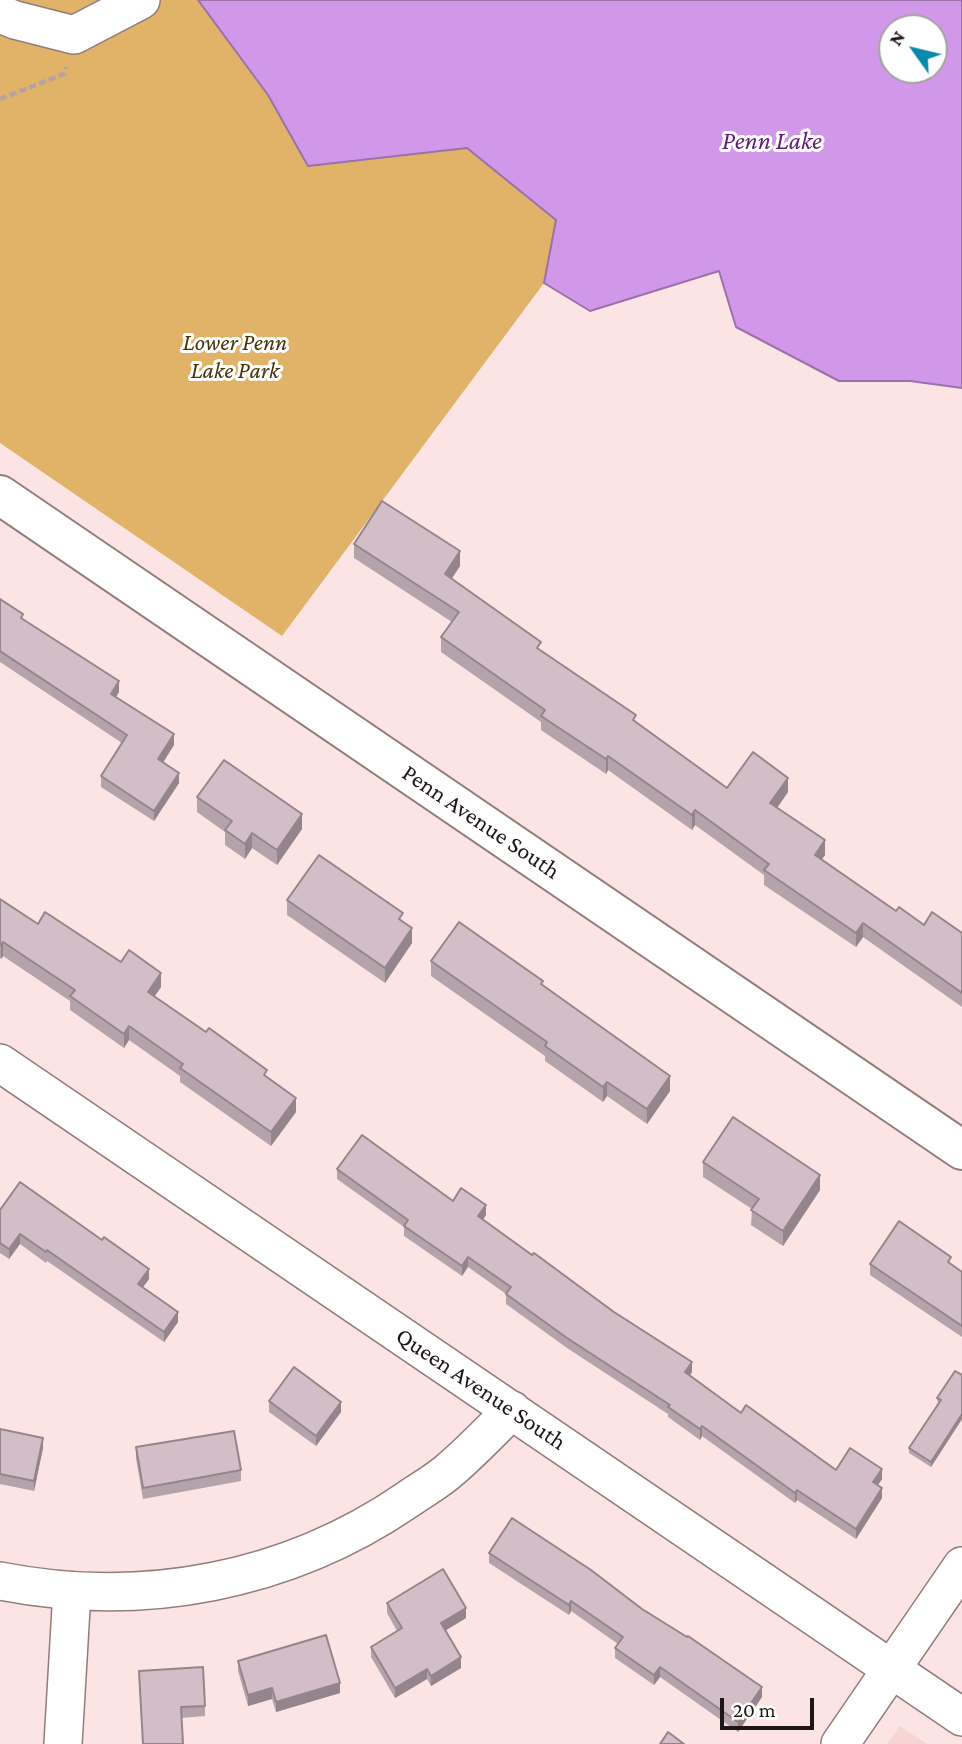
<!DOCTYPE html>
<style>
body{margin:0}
#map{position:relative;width:962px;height:1744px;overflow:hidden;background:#fde4e4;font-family:"Crimson Pro",serif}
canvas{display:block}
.north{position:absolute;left:878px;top:14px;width:70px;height:70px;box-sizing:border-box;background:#fff;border:2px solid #a5a1a1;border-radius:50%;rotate:304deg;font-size:19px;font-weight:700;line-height:28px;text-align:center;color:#1e1515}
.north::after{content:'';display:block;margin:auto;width:24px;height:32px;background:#078bab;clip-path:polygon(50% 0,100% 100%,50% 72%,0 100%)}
.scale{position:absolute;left:720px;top:1698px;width:94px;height:32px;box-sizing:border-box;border:4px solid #1e1515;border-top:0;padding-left:9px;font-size:21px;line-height:24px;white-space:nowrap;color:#1e1515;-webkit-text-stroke:5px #fff;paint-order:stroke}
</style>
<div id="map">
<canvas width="962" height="1744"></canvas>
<div class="north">N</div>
<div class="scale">20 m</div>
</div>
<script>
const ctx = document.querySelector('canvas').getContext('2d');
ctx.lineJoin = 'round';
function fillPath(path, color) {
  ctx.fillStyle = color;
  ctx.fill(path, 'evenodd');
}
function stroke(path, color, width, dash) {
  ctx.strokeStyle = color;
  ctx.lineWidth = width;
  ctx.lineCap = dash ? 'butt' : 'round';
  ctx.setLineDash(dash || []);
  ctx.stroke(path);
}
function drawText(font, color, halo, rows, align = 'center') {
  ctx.font = font + ' "Crimson Pro",serif';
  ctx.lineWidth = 6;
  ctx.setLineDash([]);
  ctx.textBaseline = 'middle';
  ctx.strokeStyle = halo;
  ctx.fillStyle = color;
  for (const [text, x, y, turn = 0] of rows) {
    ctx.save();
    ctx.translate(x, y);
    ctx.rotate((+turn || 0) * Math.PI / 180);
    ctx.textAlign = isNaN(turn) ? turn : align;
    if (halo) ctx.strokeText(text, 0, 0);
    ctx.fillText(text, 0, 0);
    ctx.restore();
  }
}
const built = new Path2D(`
 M900,1726l27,18h-40z`);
const green = new Path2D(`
 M0,0h198l70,95 40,71 159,-18 89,72 -12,63 -262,353 -282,-193z`);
const water = new Path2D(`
 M198,0h764v388l-52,-7h-71l-103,-54 -17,-56 -129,40 -46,-28 12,-63 -89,-72 -159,18 -40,-71zM892,28h42v42h-42z`);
const path = new Path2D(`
 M0,99l64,-25 2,-7`);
const minor = new Path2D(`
 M0,14l15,6 59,15 67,-35
 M0,1063l962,654
 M0,1581c142,28 287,1 407,-81 14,-10 31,-19 44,-31 21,-18 41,-39 61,-59
 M63,1744l9,-153
 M840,1744l122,-178`);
const major = new Path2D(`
 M0,495l962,655`);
const wall = new Path2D(`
 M354,544l106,22 -9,13 90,72 95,71 91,66 61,4 -11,16 48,47 -3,4 74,52 28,14 38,8v74l-99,-70 -7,10 -92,-62v-10l-69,-50 -3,5 -84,-60 -2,4 -65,-44v-8l-100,-70v-15l11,-15 -98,-64z
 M0,599l23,20 96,73 -3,5 58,48 -11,18 16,20 -25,38 -53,-34v-11l21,-33 -122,-81z
 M197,797l105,32 -25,36 -25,-17 -7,11 -20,-14v-13l-28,-20z
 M0,899l38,25 83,38 40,25 -7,10 113,80 29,35 -25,34 -91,-64v-6l-51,-36 -5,8 -54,-38v-9l-67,-45 -2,3 -1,-1z
 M287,900l116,22 9,21 -27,40 -98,-68z
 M431,961l112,25 127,105 -23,33 -40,-28 -4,6 -58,-41v-5l-114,-80z
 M703,1162l117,28 -37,56 -32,-21 1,-16 -49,-32z
 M337,1169l116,32 33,14 -3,5 209,152 -3,4 52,37 95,57 46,9 -4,6 4,13 -26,41 -59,-39 -2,3 -93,-67 -2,4 -32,-23v-3l-101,-66 -61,-44v-10l-38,-27 -6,9 -58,-40v-9l-67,-48z
 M0,1210l149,69 -6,8 35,35 -14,20 -117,-81 -1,2 -26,-19 -11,15 -9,-6z
 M870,1264l92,8v65l-92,-62z
 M962,1375v44l-31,48 -22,-14v-5l29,-45 -1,-5z
 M269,1401l72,11 -25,34 -47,-34z
 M0,1429l43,19 -9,43 -34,-7z
 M136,1447l105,23v11l-98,18 -7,-41z
 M489,1553l153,56 120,88 -24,35 -78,-55 -6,8 -39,-27v-10l3,-4 -47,-33 -2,4 -80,-52z
 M387,1603l79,15 -21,13 16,37 -30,18 -4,-7 -32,19 -24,-41v-10l26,-16 -10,-18z
 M238,1661l102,32 -64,19 -4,-13 -24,7 -10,-35z
 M139,1671l66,35v10l-24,2 2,26h-40z`);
const shadedWall = new Path2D(`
 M460,551v15l-15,23v-15z
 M119,681v11l-8,12v-10z
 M174,734v11l-16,25v-11z
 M608,756v14l-2,4v-15z
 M179,773v10l-25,38v-10z
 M788,778v14l-18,26v-15z
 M695,810v15l-3,5v-15z
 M302,814v15l-25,36v-15z
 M252,833v15l-7,11v-15z
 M825,840v15l-10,14v-14z
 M863,923v14l-7,10v-14z
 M412,928v15l-27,40v-15z
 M3,942v14l-2,3v-14z
 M161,973v14l-13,19v-14z
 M129,1026v14l-5,8v-14z
 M670,1076v15l-23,33v-15z
 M607,1082v14l-4,6v-15z
 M296,1098v14l-25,34v-14z
 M820,1175v15l-37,56v-15z
 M486,1205v10l-8,12v-11z
 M20,1234v10l-11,15v-10z
 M468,1257v10l-6,9v-10z
 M149,1269v10l-11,15v-10z
 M178,1312v10l-14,20v-10z
 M692,1362v10l-7,11v-11z
 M341,1402v10l-25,34v-10z
 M962,1414v5l-31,48v-5z
 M702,1426v10l-2,4v-11z
 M43,1438v10l-9,43v-10z
 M882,1469v10l-9,13v-10z
 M882,1488v10l-26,41v-10z
 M797,1490v10l-2,3v-10z
 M571,1601v10l-2,4v-10z
 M466,1608v10l-25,15v-10z
 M461,1657v11l-30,18v-10z
 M660,1667v10l-6,8v-10z
 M427,1669v10l-32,19v-10z
 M340,1683v10l-64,19v-10z
 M762,1687v10l-24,35v-10z
 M272,1688v11l-24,7v-11z`);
const building = new Path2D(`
 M382,501l78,50 -15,23 96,68 -4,6 99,67 -3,5 94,68 26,-36 35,26 -18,25 55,37 -10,15 81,56 3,-4 25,18 8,-13 30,21v60l-99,-70 -7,10 -92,-63 5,-6 -74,-54 -3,5 -84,-59 -2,3 -65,-43 4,-6 -104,-73 18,-25 -105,-68z
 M0,599l23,15 -2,4 98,63 -8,13 63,40 -16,25 21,14 -25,38 -53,-35 26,-41 -127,-84z
 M224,760l78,54 -25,36 -25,-17 -7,11 -20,-14 7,-9 -35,-24z
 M319,855l84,58 -4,6 13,9 -27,40 -98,-68z
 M0,899l38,25 7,-12 76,50 8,-12 32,23 -13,19 58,40 3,-4 58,42 -3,5 32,23 -25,34 -91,-64 3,-4 -54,-38 -5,8 -54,-38 5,-6 -72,-48 -2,3 -1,-1z
 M459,922l84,59 -2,3 129,92 -23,33 -40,-27 -4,5 -58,-41 2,-4 -116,-81z
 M733,1117l87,58 -37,56 -32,-21 8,-11 -56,-37z
 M362,1135l91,66 8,-13 25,17 -8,11 54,39 2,-2 80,59 78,50 -7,10 56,41 5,-8 90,65 14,-22 32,21 -9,13 9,6 -26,41 -59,-39 -2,3 -93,-67 -2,3 -32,-22 2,-2 -103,-67 -61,-44 5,-7 -43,-30 -6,9 -58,-40 4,-6 -71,-51z
 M20,1182l82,58 2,-3 45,32 -11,15 40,28 -14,20 -117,-82 -1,2 -26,-18 -11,15 -9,-6v-33z
 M899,1221l52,36 -3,5 14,10v54l-92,-62z
 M294,1367l47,35 -25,34 -47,-35z
 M955,1371l7,4v39l-31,48 -22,-14 32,-48 -4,-2z
 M0,1429l43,9 -9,43 -34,-7z
 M234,1431l7,39 -98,18 -7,-41z
 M512,1518l79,52 51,39 45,28 1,-1 74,51 -24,35 -78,-55 -6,8 -39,-27 8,-11 -52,-36 -2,4 -80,-52z
 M443,1569l23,39 -25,15 20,34 -30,19 -4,-7 -32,19 -24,-41 31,-19 -15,-25z
 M326,1635l14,48 -64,19 -4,-14 -24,7 -10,-34z
 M203,1667l2,39 -24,1 2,37h-40l-4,-73z
 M668,1732l16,12h-24z`);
const parkNames = [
 ["Lower Penn",235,343],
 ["Lake Park",235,371]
];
const streetNames = [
 ["Penn Avenue South",481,822,34],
 ["Queen Avenue South",481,1389,34]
];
const waterNames = [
 ["Penn Lake",772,141]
];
fillPath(built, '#f7d5d5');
fillPath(green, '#e0b368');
fillPath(water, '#d198e9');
stroke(water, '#9b71a9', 2);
stroke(minor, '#927c7c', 40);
stroke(major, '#927c7c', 42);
stroke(path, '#b6a2a2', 4.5, [7, 3.5]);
stroke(minor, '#fff', 37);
stroke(major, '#fff', 38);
fillPath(wall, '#b5a3ac');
fillPath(shadedWall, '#94858c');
fillPath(building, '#d3bec8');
stroke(building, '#94858c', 2);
drawText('italic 24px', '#493309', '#fff', parkNames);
drawText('24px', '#1e1515', '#fff', streetNames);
drawText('italic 26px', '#611b7b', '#fff', waterNames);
</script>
